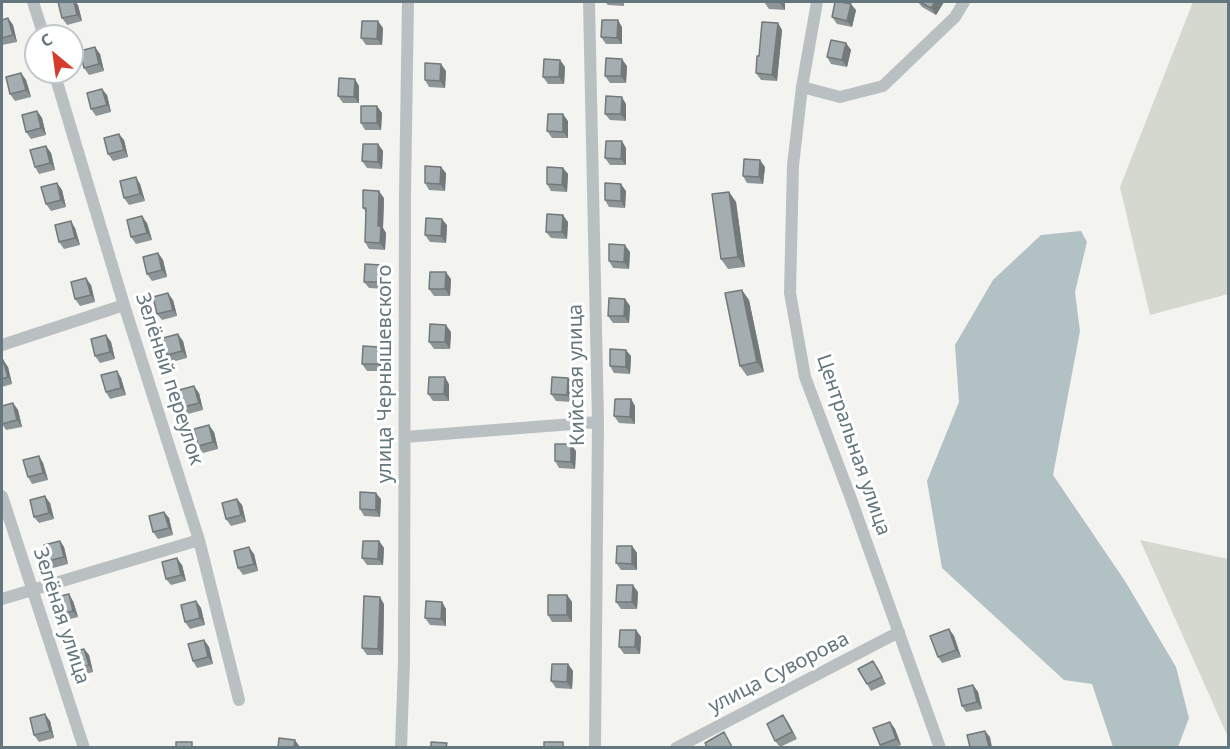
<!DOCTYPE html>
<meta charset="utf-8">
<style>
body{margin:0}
#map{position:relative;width:1230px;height:749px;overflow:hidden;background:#f3f3f0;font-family:"Noto Sans",sans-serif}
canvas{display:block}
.frame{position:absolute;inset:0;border:3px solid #64777f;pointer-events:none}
.north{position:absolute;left:24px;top:24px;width:60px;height:60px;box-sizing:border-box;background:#fff;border:2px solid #c1c9cc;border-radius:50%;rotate:331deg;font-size:16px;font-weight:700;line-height:24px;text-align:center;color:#64777f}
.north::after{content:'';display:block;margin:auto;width:21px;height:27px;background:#d63c2d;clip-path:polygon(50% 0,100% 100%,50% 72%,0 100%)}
</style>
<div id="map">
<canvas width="1230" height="749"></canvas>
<div class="frame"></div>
<div class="north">С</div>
</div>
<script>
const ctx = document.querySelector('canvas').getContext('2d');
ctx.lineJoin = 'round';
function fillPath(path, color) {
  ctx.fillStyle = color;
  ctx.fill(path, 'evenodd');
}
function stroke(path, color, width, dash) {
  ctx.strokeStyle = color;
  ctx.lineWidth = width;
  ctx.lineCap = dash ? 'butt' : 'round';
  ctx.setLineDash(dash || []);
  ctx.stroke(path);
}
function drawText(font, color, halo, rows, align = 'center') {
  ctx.font = font + ' "Noto Sans",sans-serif';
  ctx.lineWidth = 6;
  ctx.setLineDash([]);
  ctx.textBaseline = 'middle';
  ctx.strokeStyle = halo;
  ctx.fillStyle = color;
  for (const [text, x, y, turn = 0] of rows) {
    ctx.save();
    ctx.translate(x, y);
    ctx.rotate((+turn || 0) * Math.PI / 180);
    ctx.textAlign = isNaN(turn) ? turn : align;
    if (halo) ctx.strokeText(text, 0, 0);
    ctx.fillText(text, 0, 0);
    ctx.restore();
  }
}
const green = new Path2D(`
 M1193,2h35v292l-78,21 -30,-128z
 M1140,540l88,19v178z`);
const water = new Path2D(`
 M1081,231l6,11 -12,50 5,39 -27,144 72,106 51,86 13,51 -11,29h-65l-21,-63 -28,-4 -122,-112 -15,-87 32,-79 -4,-57 38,-65 48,-45z`);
const street = new Path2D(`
 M33,2l11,34
 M589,2l9,420 -3,326
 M817,2l-15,85 -9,78 -3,128 15,84 45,119 90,252
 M54,72l70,233 75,235 40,160
 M802,87l38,10 43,-11 72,-69 9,-15
 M2,345l122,-40
 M405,437l193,-15
 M2,496l82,252
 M2,599l197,-59
 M401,748l3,-86 1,-469 3,-191
 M676,748l223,-116`);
const wall = new Path2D(`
 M605,2h19v4l-16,-1z
 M764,2h21v8l-16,-1z
 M918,2h26l-8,13 -14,-8z
 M78,5l4,16 -15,4 -5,-7z
 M856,10l-4,17 -15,-3 -5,-7z
 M8,18l5,7 4,17 -15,3v-25z
 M778,23l4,7 -5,51 -16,-1 -5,-7 3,-17z
 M622,27v17h-16l-5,-7z
 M383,28l-1,17h-16l-5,-7z
 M846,43l5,7 -4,17 -16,-3 -4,-7z
 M100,54l4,17 -15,4 -5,-7z
 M560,60l5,7 -1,17h-16l-5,-7z
 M627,66l-1,17h-16l-5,-7z
 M446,71l-1,17 -16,-1 -4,-7z
 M21,73l5,7 5,17 -16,4 -5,-7z
 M359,86v17h-16l-5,-7z
 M107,95l4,17 -15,4 -5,-7z
 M626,104v17l-16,-1 -5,-6z
 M377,106l5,7 -1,17h-16l-4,-7z
 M37,111l5,7 4,17 -15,4 -5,-7z
 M568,121v17h-16l-5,-7z
 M124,140l4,17 -15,4 -5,-7z
 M378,144l5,7 -1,18 -15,-1 -5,-7z
 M46,146l5,7 4,17 -16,4 -4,-7z
 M626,148v17h-16l-5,-7z
 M765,167l-2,17 -16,-1 -4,-7z
 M563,168l5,6 -1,18 -16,-1 -4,-7z
 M446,173l-1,18 -16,-1 -4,-7z
 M57,183l5,7 4,17 -15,4 -5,-7z
 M140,184l5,17 -16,4 -5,-7z
 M626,191l-1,17 -16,-1 -4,-7z
 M729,192l7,10 9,65 -17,2 -7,-10z
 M384,198l-1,30 3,5 -1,17 -16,-1 -4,-7 1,-30 -3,-4z
 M568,222l-1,17 -16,-1 -5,-6z
 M147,223l5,17 -16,4 -5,-7z
 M447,225l-1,18 -16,-1 -5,-7z
 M75,228l5,17 -16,4 -5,-7z
 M630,252l-1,17 -16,-1 -4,-7z
 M158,253l5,7 4,17 -15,4 -5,-7z
 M381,265l4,7v17l-16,-1 -5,-6z
 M451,279l-1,17h-16l-5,-7z
 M91,285l4,17 -15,4 -5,-7z
 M625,299l5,7 -1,17h-16l-5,-7z
 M173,300l4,16 -15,4 -5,-6z
 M749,300l15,72 -17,4 -7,-10z
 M451,332l-1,17h-16l-5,-7z
 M106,335l5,7 4,17 -15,4 -5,-7z
 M183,341l4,17 -15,4 -5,-7z
 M379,347l5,7 -1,17h-16l-5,-7z
 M631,356l-1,18 -16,-1 -4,-7z
 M3,360l5,7 4,17 -10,3v-26z
 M117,371l4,7 5,17 -16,4 -4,-7z
 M568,378l5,6 -1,18 -16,-1 -5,-7z
 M449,384v17h-16l-5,-7z
 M199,393l4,17 -15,4 -5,-7z
 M631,399l4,7v18l-16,-1 -5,-7z
 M13,403l5,7 4,17 -16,3 -4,-6z
 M214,432l4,17 -15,4 -5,-7z
 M576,451l-1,18 -16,-1 -4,-7z
 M39,456l4,7 5,17 -16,4 -4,-7z
 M237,499l5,6 4,17 -15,4 -5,-7z
 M381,499l-1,18 -16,-1 -4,-7z
 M50,503l4,16 -15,4 -5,-6z
 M164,512l5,6 4,17 -15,4 -5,-7z
 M60,541l4,6 4,17 -15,4 -5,-7z
 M379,541l5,7 -1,17h-16l-5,-7z
 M632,546l5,7v17h-16l-5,-7z
 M254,554l4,17 -15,4 -5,-7z
 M182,565l4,16 -15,4 -5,-6z
 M638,592l-1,17h-16l-5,-7z
 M567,595l5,7v20h-20l-4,-7z
 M73,601l5,16 -16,4 -4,-6z
 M196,601l5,7 4,17 -15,4 -5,-7z
 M442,602l4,7v17l-16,-1 -5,-7z
 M384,604l-1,51h-16l-5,-7z
 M949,629l5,7 7,21 -19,6 -4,-6z
 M636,630l5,7 -1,17h-16l-5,-7z
 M204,640l5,7 4,17 -16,4 -4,-7z
 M84,649l5,6 4,17 -15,4 -5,-7z
 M873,661l13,23 -15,7 -4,-7z
 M568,664l5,7 -1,18 -16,-1 -5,-7z
 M973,685l5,7 4,17 -16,3 -4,-6z
 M783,715l14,24 -17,8 -5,-6z
 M50,721l4,17 -15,4 -5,-7z
 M890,722l5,7 6,16 -5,2h-15l-1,-2z`);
const shadedWall = new Path2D(`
 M74,2h2l2,3 4,16 -5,-6z
 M780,2h5v8l-5,-7z
 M935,2h9l-8,13 -5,-7z
 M851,4l5,6 -4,17 -5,-6z
 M8,18l5,7 4,17 -4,-7z
 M618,20l4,7v17l-5,-6z
 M378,21l5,7 -1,17 -5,-6z
 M778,23l4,7 -5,51 -5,-6z
 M846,43l5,7 -4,17 -5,-7z
 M95,47l5,7 4,17 -5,-7z
 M622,59l5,7 -1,17 -5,-7z
 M560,60l5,7 -1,17 -5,-7z
 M441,64l5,7 -1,17 -5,-7z
 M21,73l5,7 5,17 -5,-7z
 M355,79l4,7v17l-5,-6z
 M102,89l5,6 4,17 -4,-7z
 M622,97l4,7v17l-5,-7z
 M377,106l5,7 -1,17 -4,-7z
 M37,111l5,7 4,17 -5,-7z
 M563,114l5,7v17l-5,-6z
 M119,134l5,6 4,17 -4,-7z
 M622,141l4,7v17l-5,-6z
 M378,144l5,7 -1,18 -4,-7z
 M46,146l5,7 4,17 -5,-7z
 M760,160l5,7 -2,17 -4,-7z
 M441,167l5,6 -1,18 -5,-7z
 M563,168l5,6 -1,18 -5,-7z
 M136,177l4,7 5,17 -5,-7z
 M57,183l5,7 4,17 -5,-7z
 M621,184l5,7 -1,17 -4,-7z
 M379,191l5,7 -1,30 3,5 -1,17 -5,-7 -2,-17z
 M729,192l7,10 9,65 -7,-10z
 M563,215l5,7 -1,17 -5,-7z
 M142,216l5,7 5,17 -5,-7z
 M442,219l5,6 -1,18 -5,-7z
 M71,221l4,7 5,17 -5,-7z
 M625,245l5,7 -1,17 -5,-7z
 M158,253l5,7 4,17 -5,-7z
 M381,265l4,7v17l-5,-7z
 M446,272l5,7 -1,17 -5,-7z
 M86,278l5,7 4,17 -4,-7z
 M742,290l7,10 15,72 -7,-10z
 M168,293l5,7 4,16 -4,-6z
 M625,299l5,7 -1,17 -5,-7z
 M446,325l5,7 -1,17 -5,-7z
 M178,334l5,7 4,17 -5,-7z
 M106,335l5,7 4,17 -5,-7z
 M379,347l5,7 -1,17 -5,-7z
 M626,350l5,6 -1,18 -4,-7z
 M3,360l5,7 4,17 -4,-7z
 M117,371l4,7 5,17 -5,-7z
 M445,377l4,7v17l-5,-7z
 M568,378l5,6 -1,18 -5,-7z
 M194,386l5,7 4,17 -4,-7z
 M631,399l4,7v18l-5,-7z
 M13,403l5,7 4,17 -5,-7z
 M209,425l5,7 4,17 -5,-7z
 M571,444l5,7 -1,18 -4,-7z
 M39,456l4,7 5,17 -5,-7z
 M376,493l5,6 -1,18 -4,-7z
 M45,496l5,7 4,16 -5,-6z
 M237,499l5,6 4,17 -5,-7z
 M164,512l5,6 4,17 -4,-7z
 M60,541l4,6 4,17 -4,-7z
 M379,541l5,7 -1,17 -5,-6z
 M632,546l5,7v17l-5,-6z
 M249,547l5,7 4,17 -4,-7z
 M177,558l5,7 4,16 -5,-6z
 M633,585l5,7 -1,17 -5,-7z
 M69,594l4,7 5,16 -5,-6z
 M567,595l5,7v20l-5,-7z
 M380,597l4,7 -1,51 -5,-6z
 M196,601l5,7 4,17 -5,-7z
 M442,602l4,7v17l-5,-7z
 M949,629l5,7 7,21 -5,-7z
 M636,630l5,7 -1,17 -5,-7z
 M204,640l5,7 4,17 -5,-7z
 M84,649l5,6 4,17 -4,-7z
 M873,661l5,7 8,16 -4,-7z
 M568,664l5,7 -1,18 -5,-7z
 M973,685l5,7 4,17 -5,-7z
 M45,714l5,7 4,17 -4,-7z
 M783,715l5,7 9,17 -5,-7z
 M890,722l5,7 6,16 -5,-6z
 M985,731l5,6 2,10h-3z
 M295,740l5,7h-6z`);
const building = new Path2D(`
 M58,2h16l3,13 -15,3z
 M835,2h6l10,2 -4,17 -15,-4z
 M920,2h15l-4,6z
 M8,18l5,17 -11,3v-18z
 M602,20h16l-1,18 -16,-1z
 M362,21h16l-1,18 -16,-1z
 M762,22l16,1 -6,52 -16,-2 1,-17h2z
 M831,40l15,3 -4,17 -15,-3z
 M95,47l4,17 -15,4 -4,-17z
 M606,58l16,1 -1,17h-16z
 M544,59l16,1 -1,17h-16z
 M425,63l16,1 -1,17 -15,-1z
 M21,73l5,17 -16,4 -4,-17z
 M339,78l16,1 -1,18 -16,-1z
 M102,89l5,16 -16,4 -4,-16z
 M606,96l16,1 -1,17h-16z
 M361,106h16v17h-16z
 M37,111l4,17 -15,4 -4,-17z
 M548,114h15v18l-16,-1z
 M119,134l5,16 -16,4 -4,-16z
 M606,141h16l-1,18 -16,-1z
 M363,144h15v18l-16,-1z
 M46,146l4,17 -15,4 -5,-17z
 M744,159l16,1 -1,17 -16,-1z
 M425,166l16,1 -1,17 -15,-1z
 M547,167l16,1 -1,17 -15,-1z
 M136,177l4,17 -16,4 -4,-17z
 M57,183l4,17 -15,4 -5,-17z
 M605,183l16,1v17l-16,-1z
 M363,190l16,1 -1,35h3l-1,17 -15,-1 1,-34h-3z
 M729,192l9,65 -17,2 -9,-65z
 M547,214l16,1 -1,17h-16z
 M142,216l5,17 -16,4 -4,-17z
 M426,218l16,1 -1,17 -16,-1z
 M71,221l4,17 -16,4 -4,-17z
 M609,244l16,1 -1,17 -15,-1z
 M158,253l4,17 -15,4 -4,-17z
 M365,264l16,1 -1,17h-16z
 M430,272h16l-1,17h-16z
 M86,278l5,17 -16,4 -4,-17z
 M742,290l15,72 -17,4 -15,-73z
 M168,293l5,17 -16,4 -4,-17z
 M609,298l16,1 -1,17h-16z
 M430,324l16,1 -1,17h-16z
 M178,334l4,17 -15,4 -4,-17z
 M106,335l4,17 -15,4 -4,-17z
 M363,346l16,1 -1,17h-16z
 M610,349l16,1v17l-16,-1z
 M3,360l5,17 -6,2v-18z
 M117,371l4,17 -15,4 -5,-17z
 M429,377h16l-1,17h-16z
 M552,377l16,1 -1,17 -16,-1z
 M194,386l5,17 -16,4 -4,-17z
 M615,399h16l-1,18 -16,-1z
 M13,403l4,17 -15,4v-18z
 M209,425l4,17 -15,4 -4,-17z
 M555,444h16v18l-16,-1z
 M39,456l4,17 -15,4 -5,-17z
 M360,492l16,1v17l-16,-1z
 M45,496l4,17 -15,4 -4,-17z
 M237,499l4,16 -15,4 -4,-16z
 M164,512l5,16 -16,4 -4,-16z
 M60,541l4,16 -16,4 -4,-16z
 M363,541h16l-1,18 -16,-1z
 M617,546h15v18l-16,-1z
 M249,547l5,17 -16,4 -4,-17z
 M177,558l4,17 -15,4 -4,-17z
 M617,585h16l-1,17h-16z
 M69,594l4,17 -15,4 -5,-17z
 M548,595h19v20h-19z
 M364,596l16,1 -2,52 -16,-1z
 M196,601l4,17 -15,4 -4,-17z
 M426,601l16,1 -1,17 -16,-1z
 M949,629l7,21 -18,7 -8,-21z
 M620,630h16l-1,17h-16z
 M204,640l4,17 -15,4 -5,-17z
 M84,649l5,16 -16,4 -4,-16z
 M873,661l9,16 -15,7 -9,-15z
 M552,664h16l-1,18 -16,-1z
 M973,685l4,17 -15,4 -4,-17z
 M45,714l5,17 -16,4 -4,-17z
 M783,715l9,17 -17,9 -8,-17z
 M890,722l6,17 -16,6 -7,-17z
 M985,731l4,16h-19l-3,-12z
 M724,732l8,15h-25l-2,-4z
 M279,738l16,2 -1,7h-16z
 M176,742h16v5h-16z
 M431,742l16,1 -1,4h-15z
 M544,742h19v5h-19z`);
const streetNames = [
 ["улица Чернышевского",385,374,-90],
 ["Кийская улица",577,375,-91],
 ["Зелёный переулок",169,379,72],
 ["Центральная улица",853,445,71],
 ["Зелёная улица",61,616,72],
 ["улица Суворова",779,673,-27]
];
fillPath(green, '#d4d8cf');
fillPath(water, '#b2c1c3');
stroke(street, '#bac0c2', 12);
fillPath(wall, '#8d9597');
fillPath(shadedWall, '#73797b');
fillPath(building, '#a4adb0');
stroke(building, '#73797b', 1.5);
drawText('20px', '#64777f', '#fff', streetNames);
</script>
